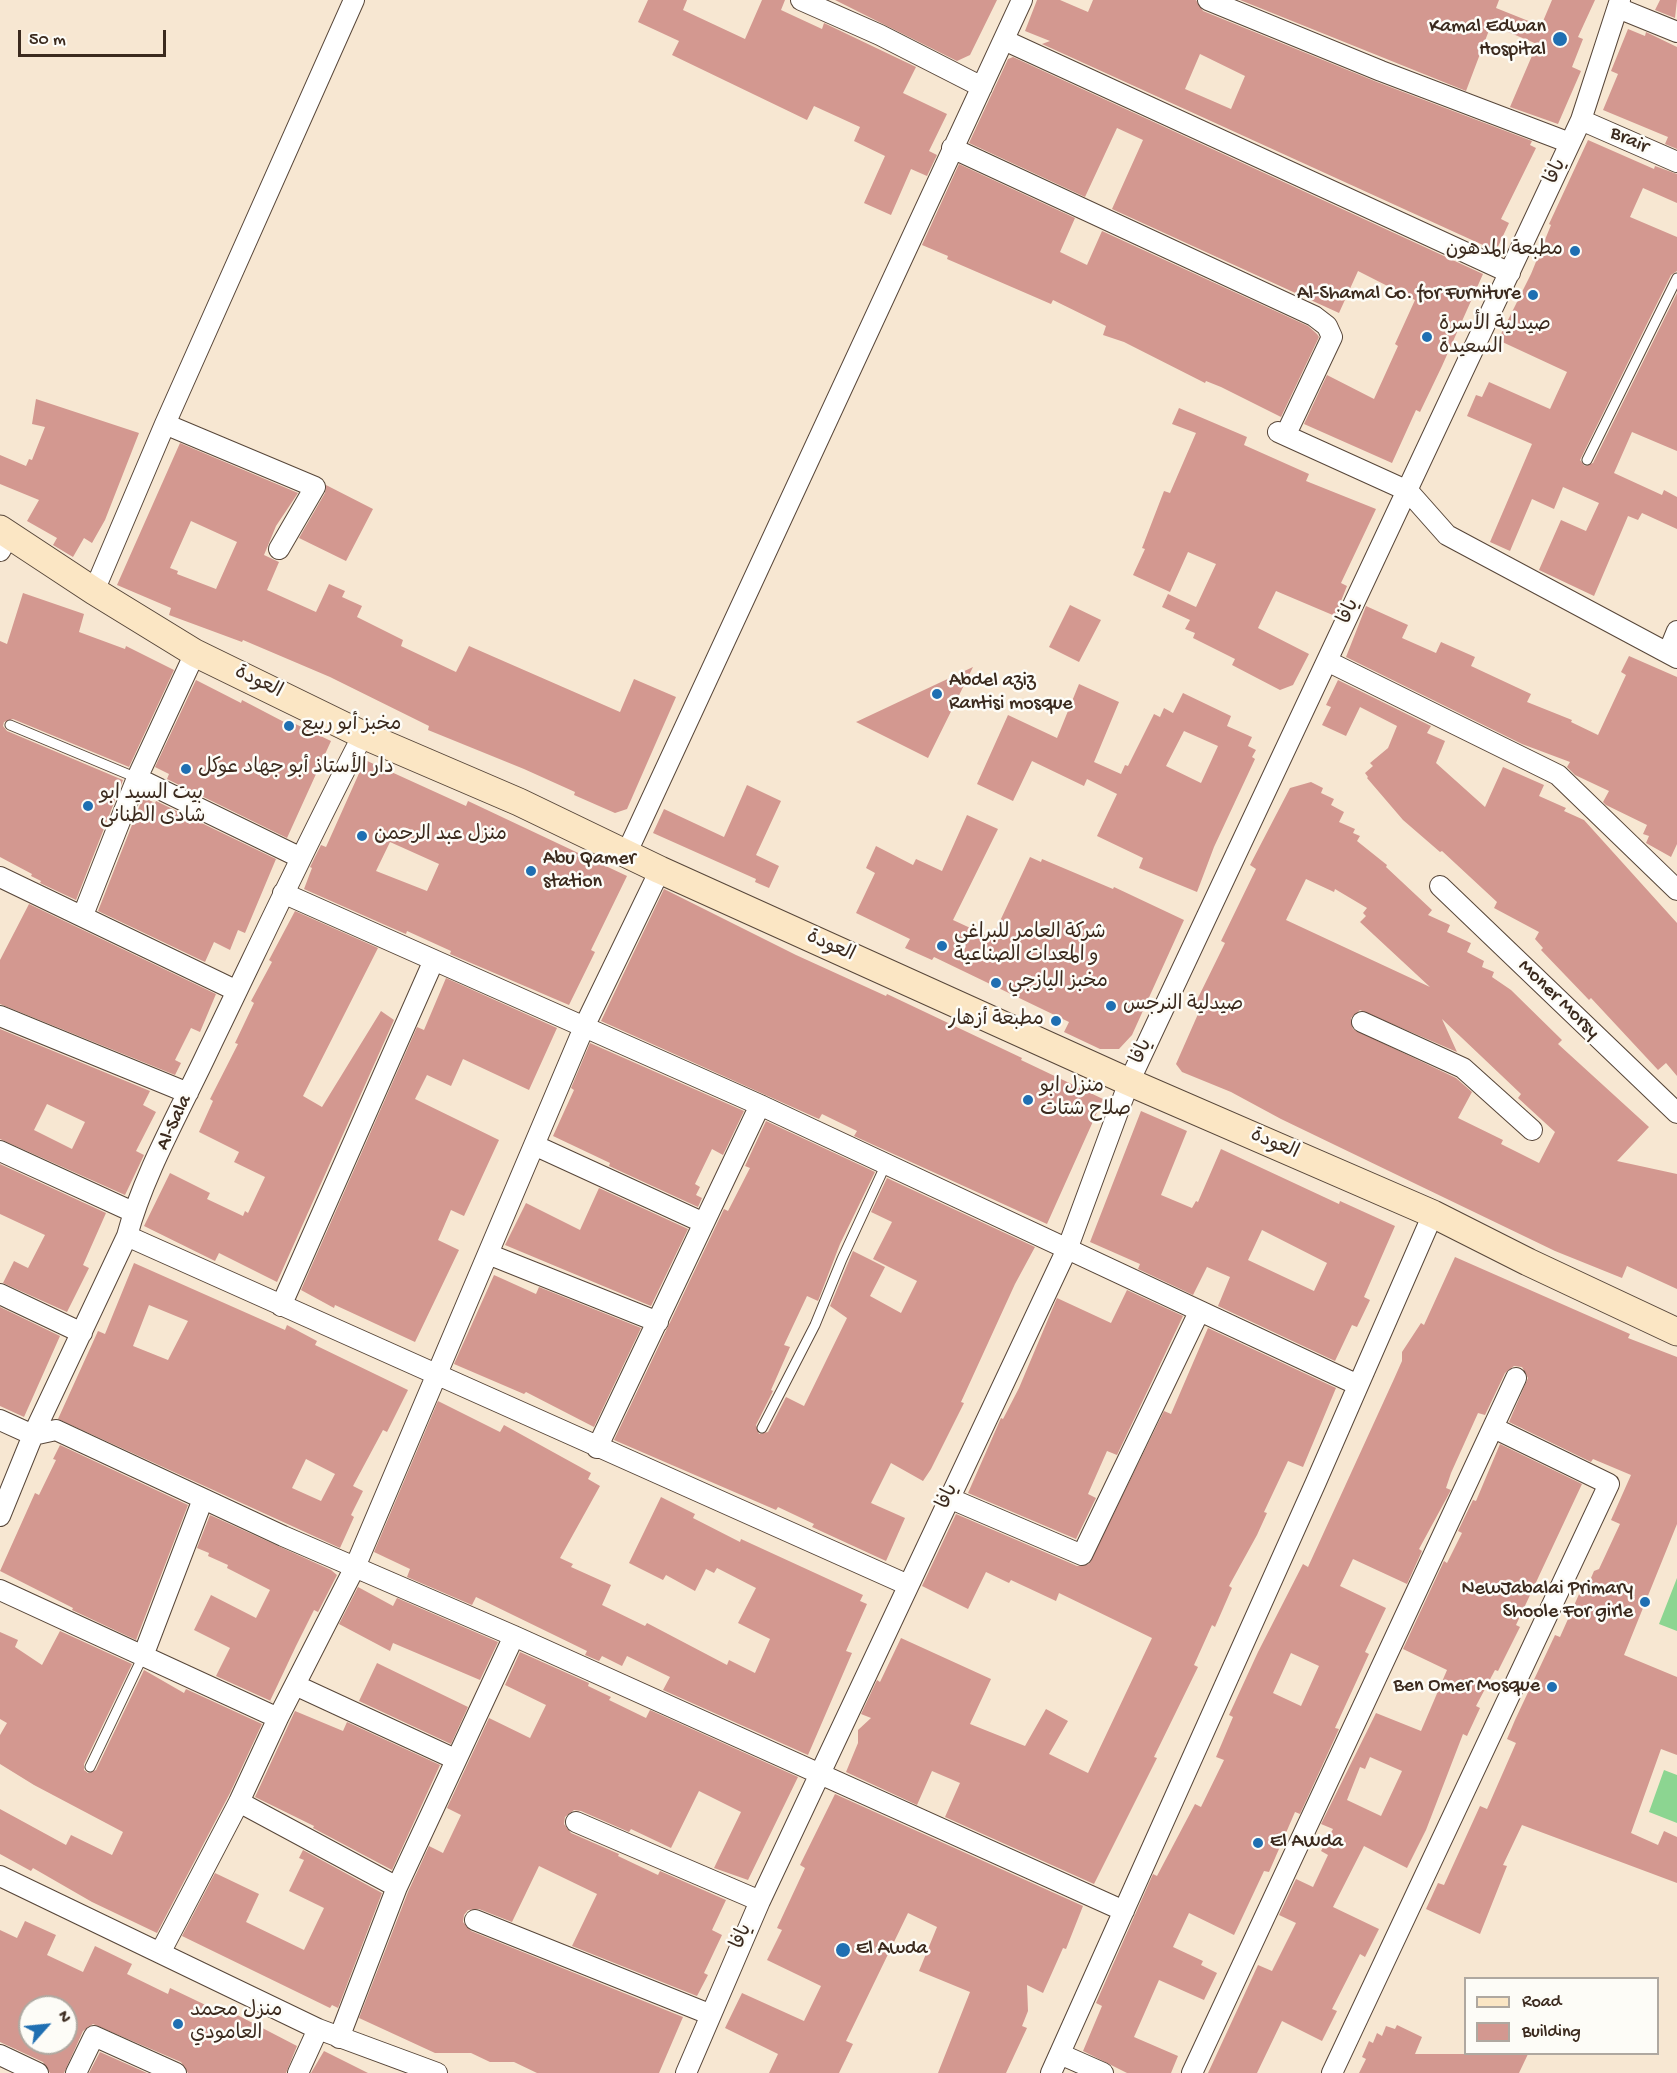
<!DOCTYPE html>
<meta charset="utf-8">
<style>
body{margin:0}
#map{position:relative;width:1677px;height:2073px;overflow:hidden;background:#f7e7d2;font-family:"Gochi Hand",sans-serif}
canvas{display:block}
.legend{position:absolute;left:1464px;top:1977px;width:195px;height:78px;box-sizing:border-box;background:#fdfcf7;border:2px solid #afa8a0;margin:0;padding:8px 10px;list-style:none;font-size:18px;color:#3b2a1e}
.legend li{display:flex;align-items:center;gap:12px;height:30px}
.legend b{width:30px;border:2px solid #afa8a0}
.north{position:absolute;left:18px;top:1995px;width:60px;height:60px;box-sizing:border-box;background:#fdfcf7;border:2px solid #afa8a0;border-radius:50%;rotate:63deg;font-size:16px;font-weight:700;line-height:24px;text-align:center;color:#3b2a1e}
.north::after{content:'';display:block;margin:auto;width:21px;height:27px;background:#1f6fb2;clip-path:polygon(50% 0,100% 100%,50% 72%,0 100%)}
.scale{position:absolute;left:18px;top:30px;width:148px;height:27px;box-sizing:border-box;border:3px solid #3b2a1e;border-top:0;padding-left:8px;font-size:18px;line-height:21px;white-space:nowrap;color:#3b2a1e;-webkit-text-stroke:4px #fdfcf7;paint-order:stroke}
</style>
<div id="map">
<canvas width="1677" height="2073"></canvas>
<ul class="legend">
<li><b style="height:8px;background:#fbe6c4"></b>Road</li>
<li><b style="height:16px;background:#d39890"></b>Building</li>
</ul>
<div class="north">N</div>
<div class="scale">50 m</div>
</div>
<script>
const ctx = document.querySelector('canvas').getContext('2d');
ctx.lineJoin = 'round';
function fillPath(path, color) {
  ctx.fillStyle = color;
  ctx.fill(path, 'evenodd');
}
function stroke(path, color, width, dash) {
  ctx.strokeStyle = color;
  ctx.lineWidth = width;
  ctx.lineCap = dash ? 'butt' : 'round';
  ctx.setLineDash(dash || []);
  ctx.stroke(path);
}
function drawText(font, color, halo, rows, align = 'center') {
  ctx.font = font + ' "Gochi Hand","Playpen Sans Arabic",sans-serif';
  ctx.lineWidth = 5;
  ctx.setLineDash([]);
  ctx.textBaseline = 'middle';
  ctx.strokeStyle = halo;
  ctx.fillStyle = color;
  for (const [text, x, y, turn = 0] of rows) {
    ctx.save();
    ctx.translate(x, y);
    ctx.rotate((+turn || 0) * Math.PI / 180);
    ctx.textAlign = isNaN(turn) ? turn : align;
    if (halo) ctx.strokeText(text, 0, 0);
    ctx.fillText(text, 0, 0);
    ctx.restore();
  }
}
const green = new Path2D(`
 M1677,1578v53l-18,-7z
 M1664,1770l13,5v48l-28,-11z`);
const building = new Path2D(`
 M648,0h39l-4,10 62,29 17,-39h23l-4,10 41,19 2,-6 92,44 -13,26 44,21 -18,37 8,4 -10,21 -16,-7 -20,46 -27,-12 21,-47 -31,-15 6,-14 -46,-21 -7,14 -135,-65 7,-14 -41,-19z
 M835,0h162l-27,55 -13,6z
 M1037,0h23l28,12 5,-12h103l7,11 174,71 155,59 -2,4 6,3 -35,71 8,4 -13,28 -454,-207 8,-3 -25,-10zM1200,54l45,22 -14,33 -46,-20z
 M1240,0h259l-3,8 45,18 11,-26h43l-17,37 5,2 -11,28 9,4 -23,53 -48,-17 27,-63 -46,-19 -25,66z
 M1660,0h17l-2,18 -20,-8z
 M1628,29l17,7 1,-4 31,15v102l-12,-5 3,-7 -65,-27 15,-36 -7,-3z
 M1013,57l470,217 -41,92 -22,46 -4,-2 -24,53 -88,-39 23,-49 47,24 24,-53 -3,-2 20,-44 -57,-29 -19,42 -227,-104 31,-69 -26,-12 -32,69 -116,-54 39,-84z
 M1588,140l66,29 1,-3 22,8v29l-34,-15 -13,29 47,20v34l-6,4 -91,185 5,6 8,-3 84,-170v158l-45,-19 -18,41 48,22 2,-5 13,7v32l-35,-16 -4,7 -10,-4 -34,80 -55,-26 22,-50 25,11 13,-28 -36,-16 -9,22 -22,-10 -22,52 -20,-9 42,-98 -65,-28 9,-21 6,2 7,-15 61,27 17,-37 -69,-32 33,-66 20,-49 -2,-1z
 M959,164l116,54 -15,34 27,13 15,-34 206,95 9,8 2,3 -38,80 -60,-30 -15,-6 -1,2 -81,-41 -21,-7 3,-9 -53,-26 -2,4 -104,-45 1,-3 -26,-11z
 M36,399l103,34 -34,87 -13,23 -8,-5 -11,19 -20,-12 4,-7 -30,-17 12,-21 -39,-16v-29l26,11 3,-7 3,1 13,-33 -13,-3z
 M1179,408l68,29 -3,8 65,29 -3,7 70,28 -35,74 6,3 -12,30 -59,-25 -18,37 51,26 -16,31 -13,5 -48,-25 3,-6 -42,-21 2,-5 -10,-4 5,-9 -28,-13 6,-13 28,13 20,-43 -28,-12 -18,40 -37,-17 12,-26 -3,-1 22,-57 6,2 26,-60 -24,-9z
 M180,443l118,50 -22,33 -12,29 15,7 -12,28 49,22 13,-28 16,7 -3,6 20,9 -5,11 46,23 -2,6 55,26 13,-26 151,66 14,-33 42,18 -49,112 -12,4 -41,-18 1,-3 -51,-23 -96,-39 1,-4 -99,-49 -87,-37 -1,2 -73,-27 2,-7 -54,-23zM191,521l46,21 -21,47 -39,-15 1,-3 -8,-3z
 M326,485l47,24 -27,52 -47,-23 26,-45z
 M23,593l61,21 -5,18 46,17 1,-3 48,24 -45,97 -116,-48 -9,3 -1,4 4,5 116,49 -47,120 -36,-17 1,-2 -10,-5 1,-2 -32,-17v-216l7,3z
 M1070,605l31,15 -22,42 -30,-15z
 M1366,606l42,19 -6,13 34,15 5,-11 34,15 -4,9 60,28 -4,8 45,18 -1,2 27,13 28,-60 -5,-3 8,-16 48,21v167l-6,13 -25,-14 3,-7 -6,-2 4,-9 -41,-20 -3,-3 6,-11 -34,-16 -8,-8 3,-5 -48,-18 -176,-87z
 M973,667l-45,91 -72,-36z
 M196,680l45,23 1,-3 44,23 1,-3 44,21 -44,97 -120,-59 2,-5 -14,-7z
 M1338,680l93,46 -4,7 18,8 -9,22 49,44 18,-40 41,18 -5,11 27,12 -2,3 20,9 93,103v153l-11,-13 -8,7 -67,-72 -2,2 -48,-50 2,-2 -8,-9 4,-7 -45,-24 3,-6 -55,-51 -2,1 -37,-32 -36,-42 1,-1 -3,-4 8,-7 -3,-3 18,-15 9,-22 -37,-19 -14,29 -24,-11 9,-18 -5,-2z
 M1079,684l40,18 -25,60 27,12 4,-9 3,1 26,-52 6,3 4,-9 9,5 10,-20 48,23 -4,10 25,11 -4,9 8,4 -4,7 3,2 -41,88 -17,45 -58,-24 4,-10 -46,-22 20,-42 -30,-15 -3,7 -52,-25 -19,40 -36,-17 31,-69 49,23zM1184,731l34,15 -17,37 -35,-17z
 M365,760l101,46 2,-5 159,75 -36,74 4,2 -26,53 -119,-51 1,-3 -44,-20 -1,3 -14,-6 -88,-39 8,-21 -2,-1 11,-22 5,2zM390,842l49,22 -12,27 -51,-20z
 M1311,782l12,6 -2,5 13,6 -3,6 13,7 -5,10 16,7 -2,4 7,3 -3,5 30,24 -1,2 46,43 -4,5 22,10 -3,7 24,11 -4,9 17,9 -2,6 12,5 -2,5 19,13 51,50 -4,4 91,83 -32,34 60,13v115l-50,-23 -5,12 -67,-27 -274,-132 -50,-27 -49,-20 -6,-8 26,-59 -6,-3 29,-59 -4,-2 35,-72 -6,-4 40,-77zM1306,879l28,13 1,-3 32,19 -4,5 3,3 -6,6 70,65 -144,-67zM1360,1010l97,42 -15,-33 79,75 -3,4 37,34 -16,31 -38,-19 2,-4 -45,-22 14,-26 -16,-14 -103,-49 -2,-11z
 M747,785l34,16 -25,54 23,11 -10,22 -14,-6 1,-3 -103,-46 11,-24 60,28z
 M143,797l12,6 1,-2 120,58 -31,74 -7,-3 -8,20 -16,-8 -9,20 -107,-51z
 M967,815l31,14 -45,91 39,18 38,-81 11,5 1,-3 71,30 1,-2 70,33 -52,115 -13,14h-19l-36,-17 5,-10 -135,-65 -2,3 -27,-12 5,-9 -54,-26 19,-40 -9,-5 10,-22 37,19 3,-6 26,12z
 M664,889l132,66 90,41 1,-2 135,64 -1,2 82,39 -56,125 -193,-88 3,-5 -35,-17 -3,5 -218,-98z
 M29,904l187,90 -16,38 -9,-4 -16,32 6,3 -6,12 -175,-71v-44z
 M295,911l83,37 -75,148 19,11 59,-96 13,9 -117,262 -58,-29 -4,8 -71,-35 26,-53 40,20 -3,6 36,17 2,-5 3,2 17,-36 -31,-15 5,-10 -40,-20 14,-31 -3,-2 28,-55 -3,-1 19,-40 -3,-2 21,-39 -3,-2z
 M446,978l111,50 -28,62 -66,-31 -12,27 -24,-11 -12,24 84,41 -35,76 -13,-6 -13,30 21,10 -44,92 -80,-37 -1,3 -33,-18 116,-263 7,3z
 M0,1029l150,62 -7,14 13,7 -20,39 8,4 -19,40 -125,-56zM47,1104l38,18 -13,27 -38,-19z
 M590,1043l154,68 -21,44 -11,-6 -17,35 5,3 -4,8 6,3 -4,9 -89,-41 1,-3 -57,-27 21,-46 -3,-2z
 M1141,1111l46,20 -26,64 31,13 4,-7 2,1 23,-53 118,55 1,-3 55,25 -31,71 6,3 -13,27 -5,-2 -17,36 -117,-55 12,-29 -23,-10 -14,28 -55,-26 2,-5 -50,-22zM1262,1230l65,33 -13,28 -66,-31z
 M766,1121l109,51 -35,72 -22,57 -11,-5 -23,49 6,2 -19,43 2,1 -17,34 3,9 9,-2 18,-35 18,9 43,-88 -17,-12 23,-55 32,16 -15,29 31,17 16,-32 -44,-22 19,-37 -21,-10 16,-34 148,69 -20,37 -54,118 3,1 -33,66 -8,12 -32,-18 -20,40 34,15 -19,43 -74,-34 2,-3 -36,-17 -2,3 -162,-70 110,-231 4,2 22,-43 -5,-2z
 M0,1164l106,49 -23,52 6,3 -22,44 -64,-29 11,-22 14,7 17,-33 -45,-21z
 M599,1188l89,41 -37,77 -146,-61 21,-42 54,27z
 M1455,1257l175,77 -2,4 49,19v167l-53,131 53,22v78l-16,-6 -30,84 27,12 6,-14 13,6v46l-155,-58 -19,40 4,1 -27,68 -54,-25 12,-26 6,2 36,-79 7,3 29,-66 -9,-4 8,-19 40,-85 5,2 24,-54 4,2 6,-14 5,-2 21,-45 -9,-4 20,-45 -38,-16 -2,3 -82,-40 19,-44 -6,-11 -8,-1 -9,7 -20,42 -7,-2 -27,60 -5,15 5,2 -32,59 3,2 -15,33 -54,-25 -13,27 46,22 -21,44 4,2 -34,74 4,1 -39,85 -5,-2 -26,60 -5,-1 -30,64 -45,-22 -16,34 30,14 -2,4 16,8 -13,27 -45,-20 -25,57 44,19 -7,17h-44l-44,-22 19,-45 -6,-3 57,-129 4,2 38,-72 6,3 23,-47 -8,-3 17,-40 -4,-2 29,-63 45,-88 5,3 86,-188 8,-18v-9l19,-29 3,2zM1291,1653l28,13 -18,40 -28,-13z
 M134,1263l151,67 2,-5 30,16 -2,4 93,45 -21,42 -4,-2 -30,56 10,5 -12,24 3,2 -14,31 -282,-129 40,-88 7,3zM149,1305l39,16 -20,39 -35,-14zM306,1459l29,15 -14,27 -29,-13z
 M494,1275l42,19 3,-7 102,41 -47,99 -68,-35 -2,2 -70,-30z
 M1127,1290l56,26 -66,139 -10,-4 -19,43 8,4 -20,41 -108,-46 33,-75 2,1 16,-31 38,-90 54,25z
 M0,1307l60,29 -36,81 -24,-11z
 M1208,1328l128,60 -33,79 -15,-6 -24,51 3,1 -10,22 -28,51 3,2 -17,39 -3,-2 -18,40 4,2 -44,90 3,1 -63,126 -149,-67 15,-34 -28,-12 -15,34 -71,-33 12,-29v-13l13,-12 -10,-4 16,-34 3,2 21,-44 90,41 -21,45 55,22 21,-37 22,12 -19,33 39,19 64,-135 -93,-45 -3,8 -45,-21 -2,3 -23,-11 -18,37 -46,-23 34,-72 121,52 12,-2 75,-153 7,3z
 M438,1401l62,31 4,-7 87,48 -3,6 12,7 -40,72 13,6 -2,3 40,18 -9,20 43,21 2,-3 80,42 2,-5 26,13 15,-34 -32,-16 18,-35 -39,-20 -3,5 -8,-4 -11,22 -29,-16 -3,5 -34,-17 32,-66 34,17 -2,4 47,24 1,-3 122,56 -3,6 7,3 -21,47 6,2 -44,102 -145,-65 7,-13 -43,-21 -5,10 -20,-10 -3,5 -14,-6 2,-4 -111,-54 -4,8 -65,-28 3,-8 -36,-17z
 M1500,1444l82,40 -66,141 4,2 -22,44 -3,-1 -19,36 4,2 -13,28 -4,-2 -37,96 -19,38 -43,-22 -31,61 46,22 -14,28 -5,-3 -28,55 5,2 -15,30 -40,-20 -25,52h-49l50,-108 14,6 24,-48 -17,-8 17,-36 17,8 15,-32 -7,-4 12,-22 -12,-5 55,-111 45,18 26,-61 -44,-21 41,-88 3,2 15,-30 -4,-2 15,-31 3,1zM1370,1757l32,14 -21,45 -34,-16 13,-33 5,2z
 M60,1445l128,60 -52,135 -64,-30 1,-2 -73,-37 35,-78 4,2 17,-35 -3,-1z
 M210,1515l121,55 6,5 -19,37 -4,-2 -18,36 -26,55 3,1 -57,-26 14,-28 -36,-18 17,-35 45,23 14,-28 -43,-22 1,-3 -20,-9 1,-3 -12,-5z
 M358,1587l35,19 4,-8 101,44 -18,38 -87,-37 -3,8 -51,-27z
 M60,1631l72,33 -48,100v6l4,3 8,-3 48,-100 40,23 2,-4 76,35 -32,69 -73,140 -65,-31 -59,-34 -2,3 -31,-17v-45l66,36 5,-10 41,20 11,-23 -89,-47 -34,-21v-29l7,-12 -7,-4v-87l18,8 -3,7 27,18z
 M520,1652l69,31 -1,3 23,11 -2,3 37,18 4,-8 148,67 -50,103 -34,-12 27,-56 -42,-21 -28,57 -40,-19 -2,3 -48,-21 -7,-1 -9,7 -1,7 7,9 48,21 -1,2 40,19 2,-4 66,29 -14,30 10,5 -18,38 4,2 -11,21 -125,-50 25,-52 -58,-28 -27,56 -33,-13 -11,1 -4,5 -1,7 8,9 212,86 -24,56h-122l-23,-11h-24l-19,-9h-36l-76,-35 49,-126 21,-46 14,7 18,-38 -14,-7 42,-90 41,20 16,-33 -41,-20z
 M377,1663l91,44 -17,37 -92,-43z
 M295,1711l48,20 4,-9 93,43 -48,105 -79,-42 1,-2 -59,-29z
 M835,1794l248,112 -17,43 -3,-1 -20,45 -16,-8 1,26 -6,15 5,2 -21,45h-68l32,-81 -51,-21 18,-44 -29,-14 -62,128 7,3 -14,29h-70l9,-19 -53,-26 17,-35 62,28 17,-35 -54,-26 15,-30 -5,-2 28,-60 -5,-3z
 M303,1850l79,43 -44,115 -6,-3 -2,3 -148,-72 33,-63 44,21 -13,28 58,28 20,-42 -35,-17 15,-31 -5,-2z
 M25,1921l31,14 -9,20 36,17 12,-26 37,18 -5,10 41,20 2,-6 46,22 2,-5 79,41 -11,27h-98l-7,-11 -88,-38 -10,7 -19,42h-14l-7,-11 -43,-20v-112l17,8zM30,2007h36v36h-36z
 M1397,2025l25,12 -7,17h113l-9,19h-160l7,-14 -4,-2 7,-16 4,2 4,-10 5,3 4,-10 9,3z
 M324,2051l44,22h-57z
 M100,2052l47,21h-58z`);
const lane = new Path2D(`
 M1587,460l90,-182
 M10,725l127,53
 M762,1428l53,-103 27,-66 44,-95
 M90,1767l53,-111`);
const street = new Path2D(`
 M801,0l79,35 102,52
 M1208,0l173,71 189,72
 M1618,8l59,24
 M1004,40l506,233
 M1581,120l96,42
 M952,148l362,168 13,10 5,11 -46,97
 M165,424l150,63 -36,62
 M1278,432l130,59 39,44 230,123
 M0,551l9,-16
 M94,591l71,-167 189,-424
 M1668,653l9,-22
 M1327,661l231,114 119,115
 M137,778l162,79
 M627,852l395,-852
 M0,877l237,114
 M1440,886l237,227
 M283,893l477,212 598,280
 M83,915l54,-137 58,-125
 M0,1016l188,77
 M1362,1022l101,46 69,62
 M534,1145l170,78
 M0,1151l133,61
 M127,1236l781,349
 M488,1254l170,68
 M0,1294l82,39
 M281,1306l153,-346
 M0,1420l33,15 23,-5 227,106 231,100 610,275
 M597,1448l163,-343
 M949,1498l133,57 117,-243
 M0,1516l33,-81 94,-199c16,-61 55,-129 82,-187 51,-105 100,-211 154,-314
 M0,1590l278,128
 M143,1656l60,-157
 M295,1685l160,74
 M239,1802l158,85
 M576,1822l184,79
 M0,1876l318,153 119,44
 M475,1920l234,94
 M160,1953l79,-151 39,-84 77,-151 230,-542 75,-155
 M339,2038l58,-151 117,-251
 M1060,2054l43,19
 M0,2055l38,18
 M76,2073l18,-37 82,37
 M298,2073l20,-44
 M686,2073l74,-172 308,-654 61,-165 452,-962 39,-120
 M1051,2073l265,-591 117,-268
 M1192,2073l324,-695
 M1332,2073l277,-589 -115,-56`);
const secondary = new Path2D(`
 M0,529l94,62 101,62 168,82 156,67 141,68 469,212 304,132 95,48 149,70`);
const markers = [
 [1560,39,8,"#1f6fb2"],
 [1575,251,6,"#1f6fb2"],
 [1533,295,6,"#1f6fb2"],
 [1427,337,6,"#1f6fb2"],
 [937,694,6,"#1f6fb2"],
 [289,726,6,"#1f6fb2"],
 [186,769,6,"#1f6fb2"],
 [88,806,6,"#1f6fb2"],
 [362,836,6,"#1f6fb2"],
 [531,871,6,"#1f6fb2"],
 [942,946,6,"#1f6fb2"],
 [996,983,6,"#1f6fb2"],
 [1111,1006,6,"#1f6fb2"],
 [1056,1021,6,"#1f6fb2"],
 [1028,1100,6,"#1f6fb2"],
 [1645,1602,6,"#1f6fb2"],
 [1552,1687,6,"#1f6fb2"],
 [1258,1843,6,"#1f6fb2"],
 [843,1950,8,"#1f6fb2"],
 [178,2024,6,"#1f6fb2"]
];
const poiNames = [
 ["Kamal Edwan",1546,28,"right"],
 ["Hospital",1546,51,"right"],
 ["مطبعة المدهون",1563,251,"right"],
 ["Al-Shamal Co. for Furniture",1521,295,"right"],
 ["صيدلية الأسرة",1439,326],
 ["السعيدة",1439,349],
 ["Abdel aziz",949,682],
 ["Rantisi mosque",949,705],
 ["مخبز أبو ربيع",301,726],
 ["دار الأستاذ أبو جهاد عوكل",198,769],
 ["بيت السيد ابو",100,795],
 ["شادى الطنانى",100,818],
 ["منزل عبد الرحمن",374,836],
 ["Abu Qamer",543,860],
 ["station",543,883],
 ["شركة العامر للبراغي",954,934],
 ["و المعدات الصناعية",954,957],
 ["مخبز اليازجي",1008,983],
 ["صيدلية النرجس",1123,1006],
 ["مطبعة أزهار",1044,1021,"right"],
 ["منزل ابو",1040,1088],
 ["صلاح شتات",1040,1111],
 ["NewJabalai Primary",1633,1590,"right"],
 ["Shoole For girle",1633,1613,"right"],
 ["Ben Omer Mosque",1540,1687,"right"],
 ["El AWda",1270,1843],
 ["El Awda",856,1950],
 ["منزل محمد",190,2012],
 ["العامودي",190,2035]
];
const streetNames = [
 ["Brair",1629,141,24],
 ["يافا",1557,172,-65],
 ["يافا",1350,612,-65],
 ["العودة",258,683,26],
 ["العودة",830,947,24],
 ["Moner Morsy",1558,1000,44],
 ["يافا",1143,1052,-65],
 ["Al-Sala",175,1123,-65],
 ["العودة",1274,1145,23],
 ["يافا",949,1497,-65],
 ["يافا",743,1937,-66]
];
fillPath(green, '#8cd591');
fillPath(building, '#d39890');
stroke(lane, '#574639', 11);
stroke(street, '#574639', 22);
stroke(secondary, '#574639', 29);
stroke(lane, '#fff', 9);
stroke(street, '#fff', 20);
stroke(secondary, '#fbe6c4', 27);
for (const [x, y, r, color] of markers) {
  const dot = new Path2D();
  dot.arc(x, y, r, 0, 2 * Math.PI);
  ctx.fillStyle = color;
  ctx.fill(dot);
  stroke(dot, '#fdfcf7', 2);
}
drawText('20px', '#3b2a1e', '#fdfcf7', poiNames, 'left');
drawText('20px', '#3b2a1e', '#fdfcf7', streetNames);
</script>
